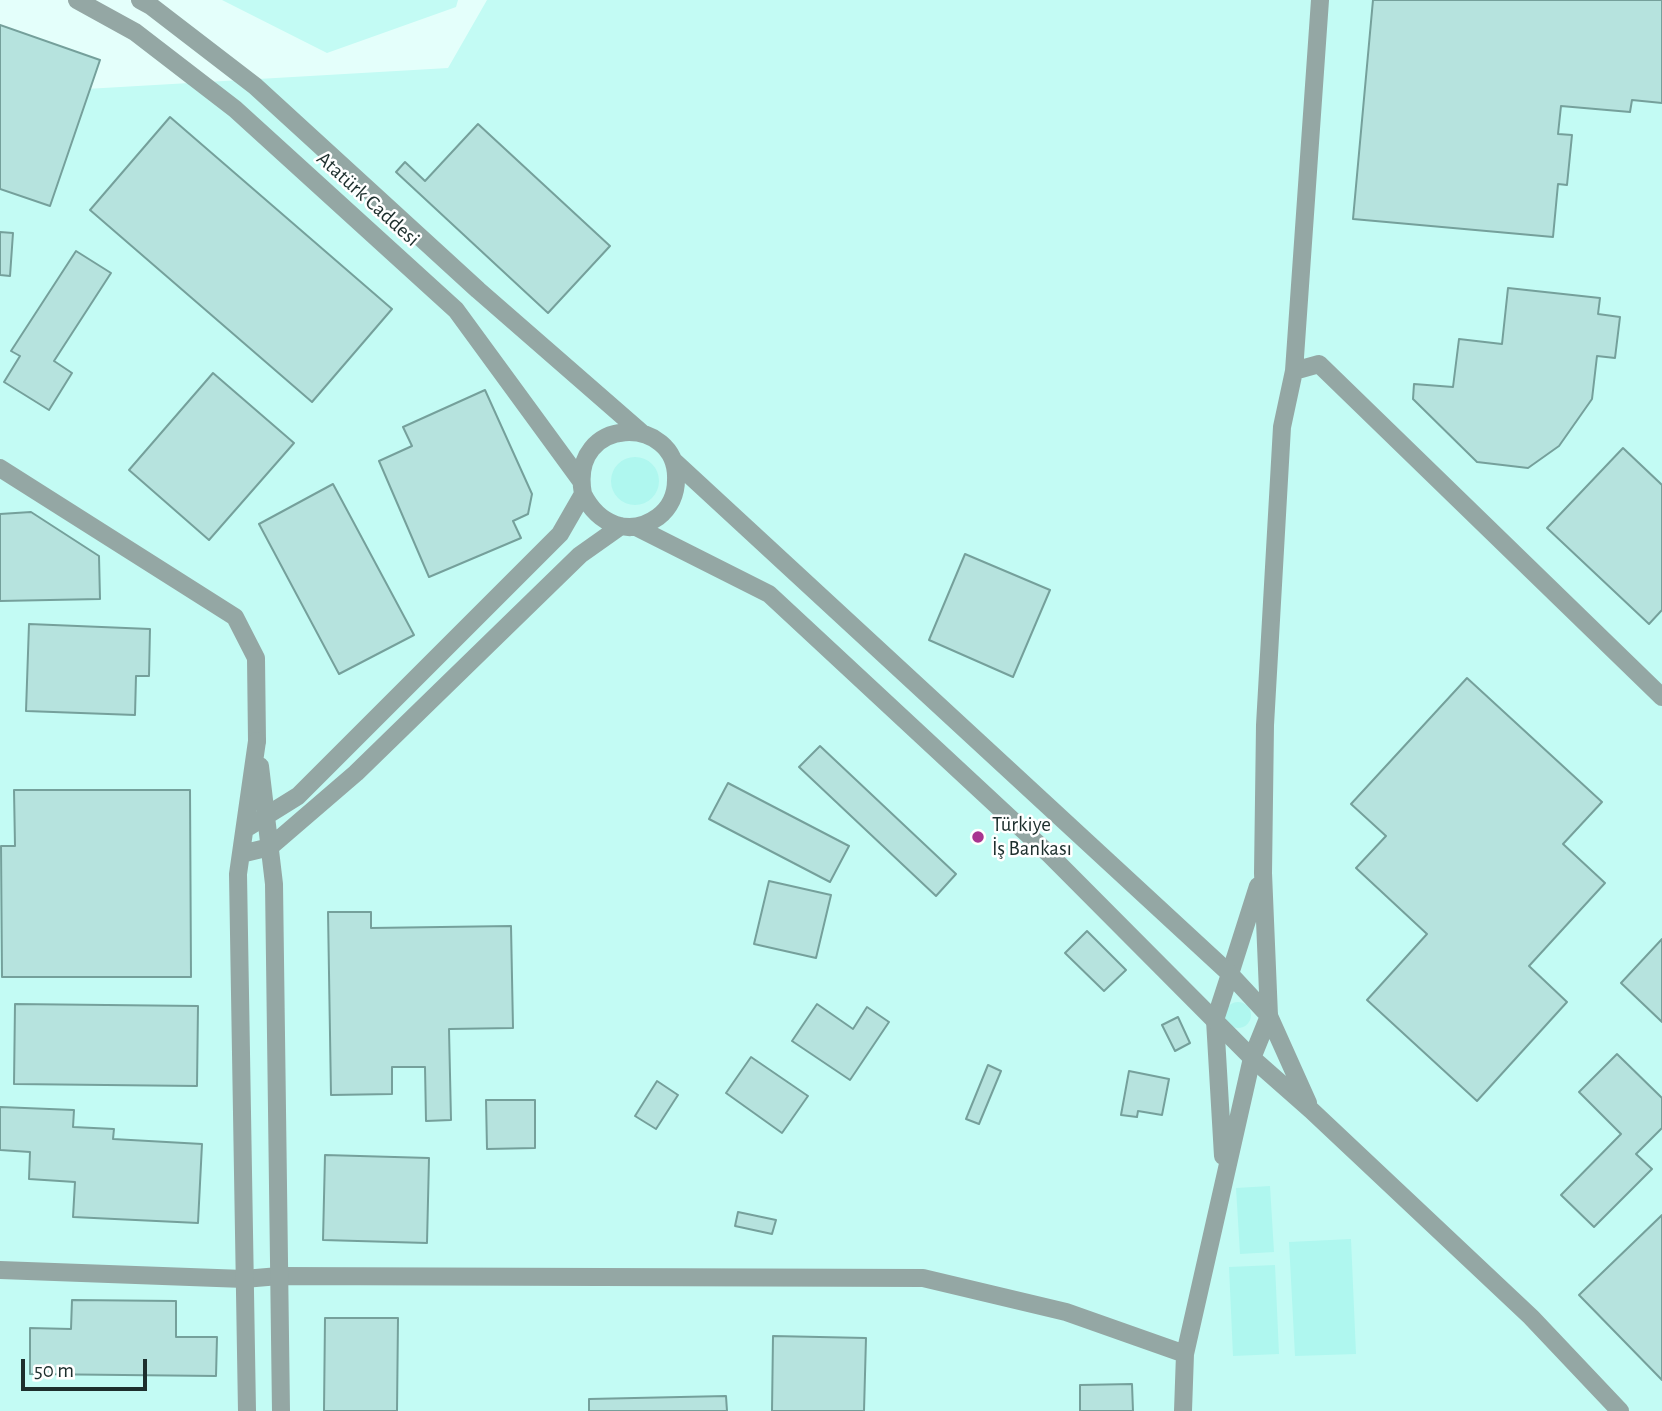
<!DOCTYPE html>
<meta charset="utf-8">
<style>
body{margin:0}
#map{position:relative;width:1662px;height:1411px;overflow:hidden;background:#e4fffb;font-family:"Alegreya Sans",sans-serif}
canvas{display:block}
.scale{position:absolute;left:21px;top:1359px;width:126px;height:32px;box-sizing:border-box;border:4px solid #1d2f2d;border-top:0;padding-left:9px;font-size:21px;line-height:24px;white-space:nowrap;color:#1d2f2d;-webkit-text-stroke:5px #fff;paint-order:stroke}
</style>
<div id="map">
<canvas width="1662" height="1411"></canvas>
<div class="scale">50 m</div>
</div>
<script>
const ctx = document.querySelector('canvas').getContext('2d');
ctx.lineJoin = 'round';
function fillPath(path, color) {
  ctx.fillStyle = color;
  ctx.fill(path, 'evenodd');
}
function stroke(path, color, width, dash) {
  ctx.strokeStyle = color;
  ctx.lineWidth = width;
  ctx.lineCap = dash ? 'butt' : 'round';
  ctx.setLineDash(dash || []);
  ctx.stroke(path);
}
function drawText(font, color, halo, rows, align = 'center') {
  ctx.font = font + ' "Alegreya Sans",sans-serif';
  ctx.lineWidth = 5;
  ctx.setLineDash([]);
  ctx.textBaseline = 'middle';
  ctx.strokeStyle = halo;
  ctx.fillStyle = color;
  for (const [text, x, y, turn = 0] of rows) {
    ctx.save();
    ctx.translate(x, y);
    ctx.rotate((+turn || 0) * Math.PI / 180);
    ctx.textAlign = isNaN(turn) ? turn : align;
    if (halo) ctx.strokeText(text, 0, 0);
    ctx.fillText(text, 0, 0);
    ctx.restore();
  }
}
const built = new Path2D(`
 M222,0h236l-2,7 -129,46z
 M487,0h1175v1411h-1662v-1357l86,35 362,-21z`);
const green = new Path2D(`
 M611 481a24 24 0 1 1 48 0a24 24 0 1 1-48 0Z
 M1225 1015a13 13 0 1 1 26 0a13 13 0 1 1-26 0Z
 M1270,1186l4,66 -34,2 -4,-66z
 M1351,1239l5,115 -61,2 -6,-114z
 M1275,1265l4,89 -46,2 -4,-89z`);
const building = new Path2D(`
 M1373,0h289v103l-30,-3 -2,12 -69,-6 -3,28 14,1 -5,50 -9,-1 -5,53 -200,-18z
 M0,25l100,35 -50,146 -50,-17z
 M170,117l222,192 -80,93 -222,-192z
 M478,124l132,122 -62,67 -152,-141 9,-10 20,19z
 M0,232l13,1 -3,43 -10,-1z
 M76,251l35,22 -57,88 18,12 -23,37 -45,-28 16,-26 -9,-5z
 M1508,288l92,10 -2,16 22,3 -5,41 -18,-2 -5,43 -33,47 -31,22 -51,-6 -64,-63 1,-15 39,3 6,-48 43,5z
 M213,373l81,70 -85,97 -80,-70z
 M485,390l47,104 -4,20 -15,7 8,17 -92,39 -50,-116 33,-15 -9,-19z
 M1623,448l39,37v125l-13,14 -102,-96z
 M333,484l81,151 -75,39 -80,-150z
 M31,512l68,44 1,43 -100,2v-87z
 M965,554l85,36 -37,87 -84,-37z
 M29,624l121,5 -1,47h-13l-1,39 -109,-4z
 M1467,678l135,124 -39,42 42,39 -76,83 38,36 -90,99 -110,-101 60,-66 -71,-66 30,-32 -35,-32z
 M820,746l136,128 -20,22 -137,-129z
 M728,783l121,63 -19,36 -121,-63z
 M14,790h176l1,187h-189l-1,-131h14z
 M769,881l62,14 -15,63 -62,-14z
 M328,912h43v16l140,-2 2,102 -64,1 2,91 -25,1 -1,-54h-33v27l-61,1z
 M1087,931l39,39 -22,21 -39,-38z
 M1662,939v83l-41,-39z
 M15,1004l183,2 -1,80 -183,-2z
 M817,1004l36,25 14,-22 22,15 -39,58 -58,-39z
 M1178,1017l12,26 -15,8 -13,-26z
 M1617,1054l45,44v30l-26,26 16,15 -58,58 -33,-32 60,-61 -42,-42z
 M751,1057l57,39 -26,37 -56,-40z
 M988,1065l13,6 -22,53 -13,-5z
 M1129,1071l40,8 -7,36 -24,-4 -1,6 -16,-2z
 M657,1081l21,14 -22,34 -21,-13z
 M486,1100h49v48l-48,1z
 M0,1107l74,3 -1,17 41,2 -1,10 89,5 -4,79 -125,-6 2,-35 -46,-3 1,-27 -30,-2z
 M325,1155l104,3 -2,85 -104,-3z
 M738,1212l38,8 -4,14 -37,-8z
 M1662,1215v165l-83,-85z
 M72,1300l104,1v36h41l-1,39 -186,-2v-46l41,1z
 M325,1318h73l-1,93h-73z
 M773,1336l93,2 -2,73h-92z
 M1132,1384l1,27h-53v-26z
 M726,1396l1,15h-138v-12z`);
const minor = new Path2D(`
 M1294,371l26,-371
 M0,468l235,149 21,41 1,83
 M1230,974l28,-88
 M1269,1016l-6,-143 2,-148 17,-298 12,-56 25,-7 343,333
 M1215,1020l8,136
 M0,1270l244,9 35,-3 644,2 143,34 119,42
 M1183,1411l2,-57 67,-296`);
const tertiary = new Path2D(`
 M77,0l58,32 100,77 221,201 125,171
 M140,0l11,6 104,80 223,204 164,143
 M673,460l557,514 39,42 39,87
 M636,527l133,67 281,261 202,203 59,52 220,207 89,94
 M260,766l14,118 7,527
 M245,829l53,-33 262,-262 23,-40c-15,-80 96,-80 93,-14 0,14 -6,28 -18,37 -29,21 -60,7 -75,-23
 M241,854l29,-7 86,-74 224,-218 41,-29
 M1215,1020l15,-46
 M1252,1058l17,-42
 M247,1411l-9,-537 19,-133`);
const markers = [
 [978,837,7,"#a83590"]
];
const streetNames = [
 ["Atatürk Caddesi",368,199,42]
];
const poiNames = [
 ["Türkiye",992,825],
 ["İş Bankası",992,849]
];
fillPath(built, '#c3fbf4');
fillPath(green, '#aff7ef');
fillPath(building, '#b6e3de');
stroke(building, '#75a09b', 2);
stroke(minor, '#94a7a4', 18);
stroke(tertiary, '#94a7a4', 18);
for (const [x, y, r, color] of markers) {
  const dot = new Path2D();
  dot.arc(x, y, r, 0, 2 * Math.PI);
  ctx.fillStyle = color;
  ctx.fill(dot);
  stroke(dot, '#fff', 2.5);
}
drawText('21px', '#1d2f2d', '#fff', streetNames);
drawText('21px', '#1d2f2d', '#fff', poiNames, 'left');
</script>
